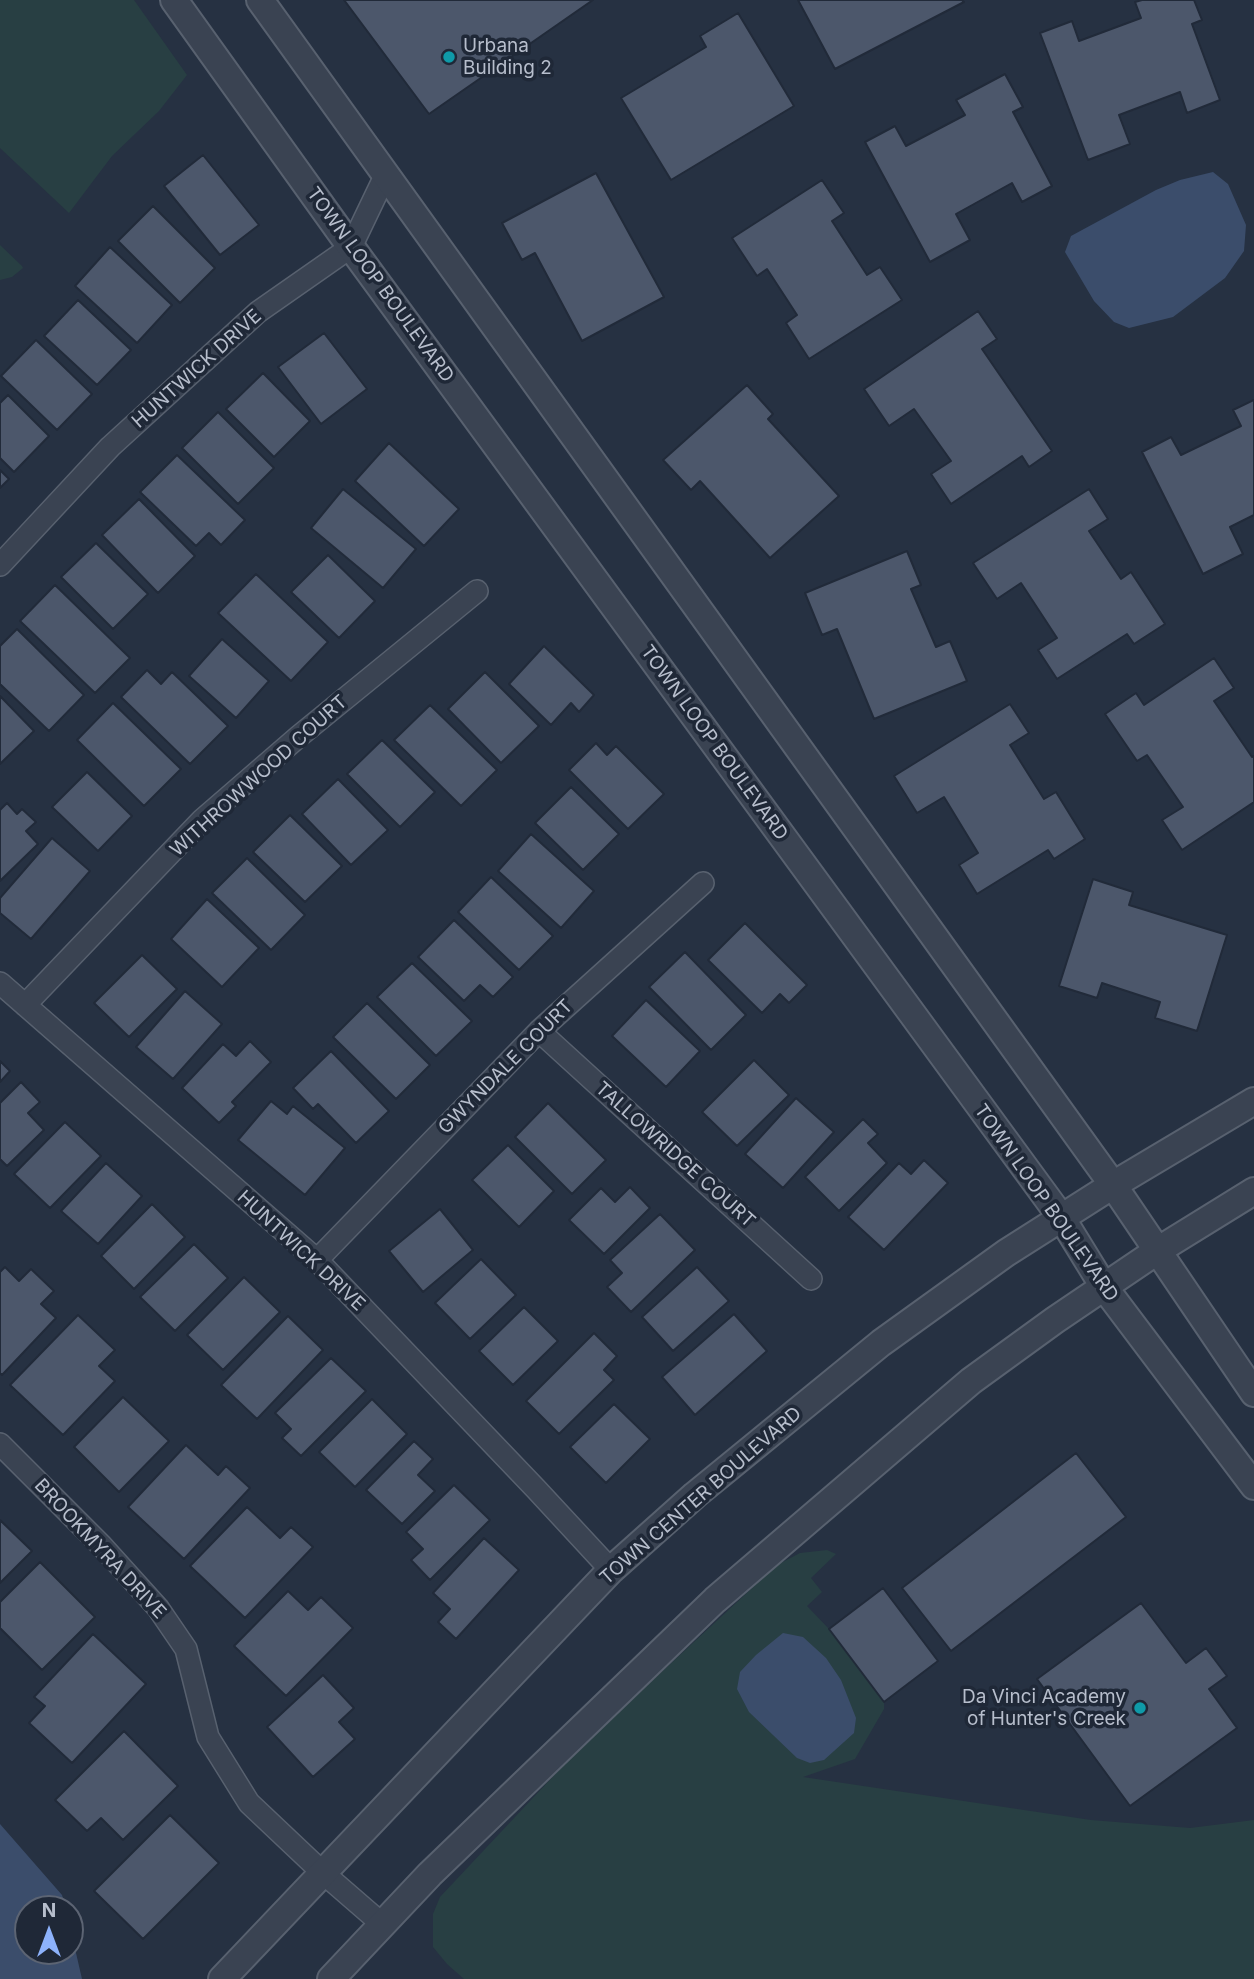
<!DOCTYPE html>
<style>
body{margin:0}
#map{position:relative;width:1254px;height:1979px;overflow:hidden;background:#263142;font-family:Inter,sans-serif}
canvas{display:block}
.north{position:absolute;left:14px;top:1895px;width:70px;height:70px;box-sizing:border-box;background:#1f2837;border:2px solid #5c6473;border-radius:50%;rotate:0deg;font-size:19px;font-weight:700;line-height:28px;text-align:center;color:#b7becc}
.north::after{content:'';display:block;margin:auto;width:24px;height:32px;background:#8db2fb;clip-path:polygon(50% 0,100% 100%,50% 72%,0 100%)}
</style>
<div id="map">
<canvas width="1254" height="1979"></canvas>
<div class="north">N</div>
</div>
<script>
const ctx = document.querySelector('canvas').getContext('2d');
ctx.lineJoin = 'round';
function fillPath(path, color) {
  ctx.fillStyle = color;
  ctx.fill(path, 'evenodd');
}
function stroke(path, color, width, dash) {
  ctx.strokeStyle = color;
  ctx.lineWidth = width;
  ctx.lineCap = dash ? 'butt' : 'round';
  ctx.setLineDash(dash || []);
  ctx.stroke(path);
}
function drawText(font, color, halo, rows, align = 'center') {
  ctx.font = font + ' Inter,sans-serif';
  ctx.lineWidth = 7;
  ctx.setLineDash([]);
  ctx.textBaseline = 'middle';
  ctx.strokeStyle = halo;
  ctx.fillStyle = color;
  for (const [text, x, y, turn = 0] of rows) {
    ctx.save();
    ctx.translate(x, y);
    ctx.rotate((+turn || 0) * Math.PI / 180);
    ctx.textAlign = isNaN(turn) ? turn : align;
    if (halo) ctx.strokeText(text, 0, 0);
    ctx.fillText(text, 0, 0);
    ctx.restore();
  }
}
const green = new Path2D(`
 M0,0h134l53,75 -28,36 -47,45 -43,57 -69,-65z
 M0,245l22,21 1,2 -11,9 -12,3z
 M827,1550l9,4 -25,24 11,14 -15,14 22,23 55,73v7l-29,50 -52,18 288,43 99,8 64,-8v159h-790l-17,-15 -14,-17v-33l7,-17 121,-129 93,-89 123,-114 23,-12z`);
const water = new Path2D(`
 M1213,172l15,12 18,41 -2,26 -19,27 -52,39 -44,11 -15,-6 -20,-21 -29,-49 6,-16 85,-46 24,-10z
 M783,1633l20,4 23,21 15,22 15,38 -2,15 -30,27 -14,3 -13,-5 -48,-46 -12,-23 3,-17 16,-17z
 M0,1824l62,71 4,14h-38v42h42v-24l12,52h-82z`);
const building = new Path2D(`
 M344,0h249l-164,114z
 M798,0h164l2,2 -129,67z
 M1142,0h52l8,20 -10,4 28,76 -33,13 -7,-21 -61,23 11,29 -42,16 -48,-127 32,-12 7,20 62,-23 -6,-16z
 M738,13l56,93 -123,74 -50,-82 85,-51 -6,-11z
 M1005,74l18,33 -10,5 39,74 -30,16 -10,-19 -56,31 14,26 -40,22 -65,-120 30,-16 11,20 59,-31 -9,-15z
 M203,155l56,70 -39,30 -56,-69z
 M596,173l68,124 -82,44 -47,-88 -13,7 -20,-37z
 M822,180l22,33 -12,8 35,54 13,-8 22,33 -93,59 -23,-36 11,-8 -30,-46 -10,7 -25,-38z
 M153,206l62,62 -35,35 -62,-62z
 M110,247l62,58 -35,38 -62,-57z
 M78,300l53,50 -34,35 -53,-49z
 M978,311l19,28 -15,10 70,102 -23,16 -7,-11 -71,48 -20,-30 20,-13 -37,-52 -25,17 -25,-37z
 M324,333l43,56 -46,35 -43,-57z
 M36,340l56,54 -35,36 -56,-54z
 M263,373l47,48 -36,36 -48,-48z
 M747,385l26,29 -5,5 71,77 -69,62 -70,-77 -9,9 -28,-30z
 M8,395l41,41 -35,36 -14,-14v-55z
 M1254,400v115l-24,12 13,27 -40,20 -61,-122 29,-15 10,18 60,-29 -8,-16z
 M218,412l56,56 -36,36 -56,-56z
 M389,443l70,66 -35,37 -69,-65z
 M177,455l68,65 -24,25 -12,-12 -13,13 -56,-54z
 M0,470l9,9 -9,9z
 M343,489l73,60 -33,39 -72,-60z
 M1089,489l19,30 -19,12 32,48 10,-7 34,52 -31,20 -7,-10 -70,45 -19,-29 19,-12 -36,-55 -24,16 -24,-36z
 M139,499l56,57 -37,37 -56,-58z
 M96,543l52,51 -35,35 -52,-52z
 M907,551l14,34 -10,4 25,58 14,-6 17,40 -93,38 -37,-90 -15,6 -17,-42z
 M328,555l47,46 -36,37 -48,-46z
 M256,574l72,68 -37,39 -73,-68z
 M55,585l75,73 -35,35 -75,-72z
 M17,629l67,66 -35,36 -49,-47v-38z
 M222,639l47,42 -33,37 -47,-42z
 M544,646l50,49 -15,17 -8,-9 -20,22 -42,-41z
 M1214,658l20,30 -20,13 38,56 2,-1v46l-72,48 -20,-30 21,-13 -36,-52 -10,6 -32,-47 31,-21 8,12z
 M147,670l14,14 11,-12 56,54 -38,38 -69,-67z
 M485,672l54,54 -38,37 -53,-54z
 M0,696l34,35 -34,33z
 M113,703l68,66 -37,37 -67,-66z
 M1010,704l19,29 -19,12 34,54 12,-7 29,47 -31,20 -6,-9 -71,44 -18,-29 19,-12 -34,-56 -27,16 -23,-37z
 M430,705l67,65 -36,36 -67,-66z
 M382,740l53,52 -35,35 -53,-53z
 M596,743l11,12 9,-9 48,48 -36,35 -59,-59z
 M87,772l45,44 -34,35 -46,-44z
 M338,779l50,51 -37,35 -49,-51z
 M571,787l48,47 -36,36 -48,-47z
 M7,803l10,11 5,-5 14,13 -10,9 12,13 -38,37v-71z
 M290,815l52,51 -37,36 -52,-50z
 M531,834l63,57 -33,37 -63,-57z
 M52,838l38,33 -59,68 -31,-26v-15z
 M247,858l58,57 -34,35 -59,-57z
 M491,877l62,59 -34,34 -61,-58z
 M1093,879l40,13 -4,13 98,30 -30,96 -42,-13 5,-16 -58,-19 -5,15 -38,-12z
 M207,899l52,49 -37,39 -51,-48z
 M454,920l59,57 -20,20 -13,-12 -16,16 -46,-44z
 M745,923l62,62 -18,18 -9,-9 -18,19 -54,-53z
 M685,952l61,63 -35,35 -62,-63z
 M142,955l35,34 -48,48 -35,-34z
 M412,963l60,58 -36,35 -59,-59z
 M185,991l37,33 -49,55 -37,-32z
 M646,1000l54,51 -34,36 -54,-51z
 M367,1003l63,62 -34,34 -63,-62z
 M250,1041l21,21 -39,40 4,4 -17,17 -37,-35 41,-44 13,12z
 M331,1051l58,60 -33,32 -38,-39 -5,5 -20,-21z
 M754,1060l35,35 -52,51 -35,-34z
 M0,1061l10,10 -10,11z
 M21,1082l19,20 -12,11 16,17 -37,36 -7,-7v-56z
 M796,1098l38,34 -51,56 -38,-34z
 M271,1101l16,13 6,-8 52,42 -40,47 -67,-55z
 M548,1103l58,57 -34,34 -57,-57z
 M863,1119l15,15 -10,9 19,20 -48,48 -34,-34z
 M65,1122l36,34 -51,52 -36,-34z
 M508,1145l46,46 -35,36 -47,-47z
 M924,1160l24,23 -64,67 -36,-33 51,-54 12,11z
 M106,1163l36,33 -44,48 -37,-33z
 M630,1187l20,21 -46,46 -35,-34 32,-32 14,14z
 M152,1204l33,33 -51,52 -33,-33z
 M440,1209l33,41 -50,42 -34,-41z
 M660,1214l35,36 -64,62 -24,-25 15,-14 -12,-13z
 M194,1244l34,34 -53,53 -35,-34z
 M481,1259l35,36 -46,44 -35,-36z
 M5,1267l14,14 12,-12 23,22 -13,13 15,14 -54,57 -2,-2v-101z
 M697,1267l32,34 -56,50 -31,-34z
 M244,1277l36,35 -57,58 -36,-35z
 M524,1307l34,34 -45,44 -34,-34z
 M734,1314l33,37 -72,64 -33,-38z
 M78,1315l37,35 -16,16 16,15 -52,54 -53,-50z
 M288,1316l35,34 -66,69 -36,-34z
 M594,1333l23,23 -13,14 10,10 -55,54 -33,-33z
 M331,1358l35,33 -65,65 -19,-18 9,-9 -16,-16z
 M123,1397l46,44 -50,51 -45,-45z
 M372,1399l35,35 -52,53 -36,-35z
 M614,1404l36,35 -44,44 -36,-36z
 M414,1441l19,18 -15,16 17,16 -33,33 -36,-34z
 M186,1445l32,30 8,-9 24,22 -66,71 -56,-52z
 M1076,1453l50,64 -175,134 -49,-63z
 M454,1485l36,35 -60,60 -19,-20 12,-11 -17,-17z
 M247,1507l33,31 11,-11 22,20 -68,71 -55,-52z
 M0,1520l32,31 -32,32z
 M484,1538l35,32 -63,69 -18,-17 12,-13 -17,-16z
 M40,1562l55,55 -53,53 -42,-42v-26z
 M883,1588l55,73 -54,41 -55,-73z
 M288,1591l20,19 13,-13 32,31 -67,68 -52,-50z
 M1141,1603l45,60 20,-15 21,28 -18,13 28,39 -107,78 -93,-127z
 M93,1634l53,50 -74,79 -43,-40 16,-17 -11,-9z
 M323,1675l31,33 -15,14 16,17 -42,38 -46,-50z
 M124,1731l54,55 -55,54 -22,-22 -14,13 -32,-31z
 M170,1815l49,48 -76,76 -49,-48z`);
const minor = new Path2D(`
 M0,565l110,-118 148,-135 93,-65 35,-73
 M0,983l317,277 219,229 75,81
 M25,1005l177,-185 96,-83 179,-146
 M539,1031l272,248
 M317,1260l222,-229 164,-148
 M0,1444l102,102 56,62 28,41 22,88 41,66 73,69 60,52`);
const tertiary = new Path2D(`
 M174,0l177,247 710,970 43,70 150,199
 M260,0l853,1185 141,208
 M222,1979l389,-409 84,-75 186,-152 125,-90 107,-68 141,-84
 M331,1979l99,-105 285,-274 256,-219 84,-61 102,-69 97,-60`);
const markers = [
 [449,57,7,"#0f9aa8"],
 [1140,1708,7,"#0f9aa8"]
];
const poiNames = [
 ["Urbana",463,46],
 ["Building 2",463,68],
 ["Da Vinci Academy",1126,1697,"right"],
 ["of Hunter's Creek",1126,1719,"right"]
];
const streetNames = [
 ["TOWN LOOP BOULEVARD",380,285,54],
 ["HUNTWICK DRIVE",197,369,-42],
 ["TOWN LOOP BOULEVARD",714,743,54],
 ["WITHROWWOOD COURT",259,776,-42],
 ["GWYNDALE COURT",506,1067,-45],
 ["TALLOWRIDGE COURT",675,1155,42],
 ["TOWN LOOP BOULEVARD",1046,1203,55],
 ["HUNTWICK DRIVE",301,1251,43],
 ["TOWN CENTER BOULEVARD",701,1496,-41],
 ["BROOKMYRA DRIVE",100,1549,47]
];
fillPath(green, '#283f43');
fillPath(water, '#3b4d6b');
fillPath(building, '#4c576b');
stroke(building, '#212a39', 2);
stroke(minor, '#58616f', 24);
stroke(tertiary, '#58616f', 30);
stroke(minor, '#3a4352', 21);
stroke(tertiary, '#3a4352', 26);
for (const [x, y, r, color] of markers) {
  const dot = new Path2D();
  dot.arc(x, y, r, 0, 2 * Math.PI);
  ctx.fillStyle = color;
  ctx.fill(dot);
  stroke(dot, '#1f2837', 2.5);
}
drawText('19px', '#b7becc', '#1f2837', poiNames, 'left');
drawText('19px', '#b7becc', '#1f2837', streetNames);
</script>
